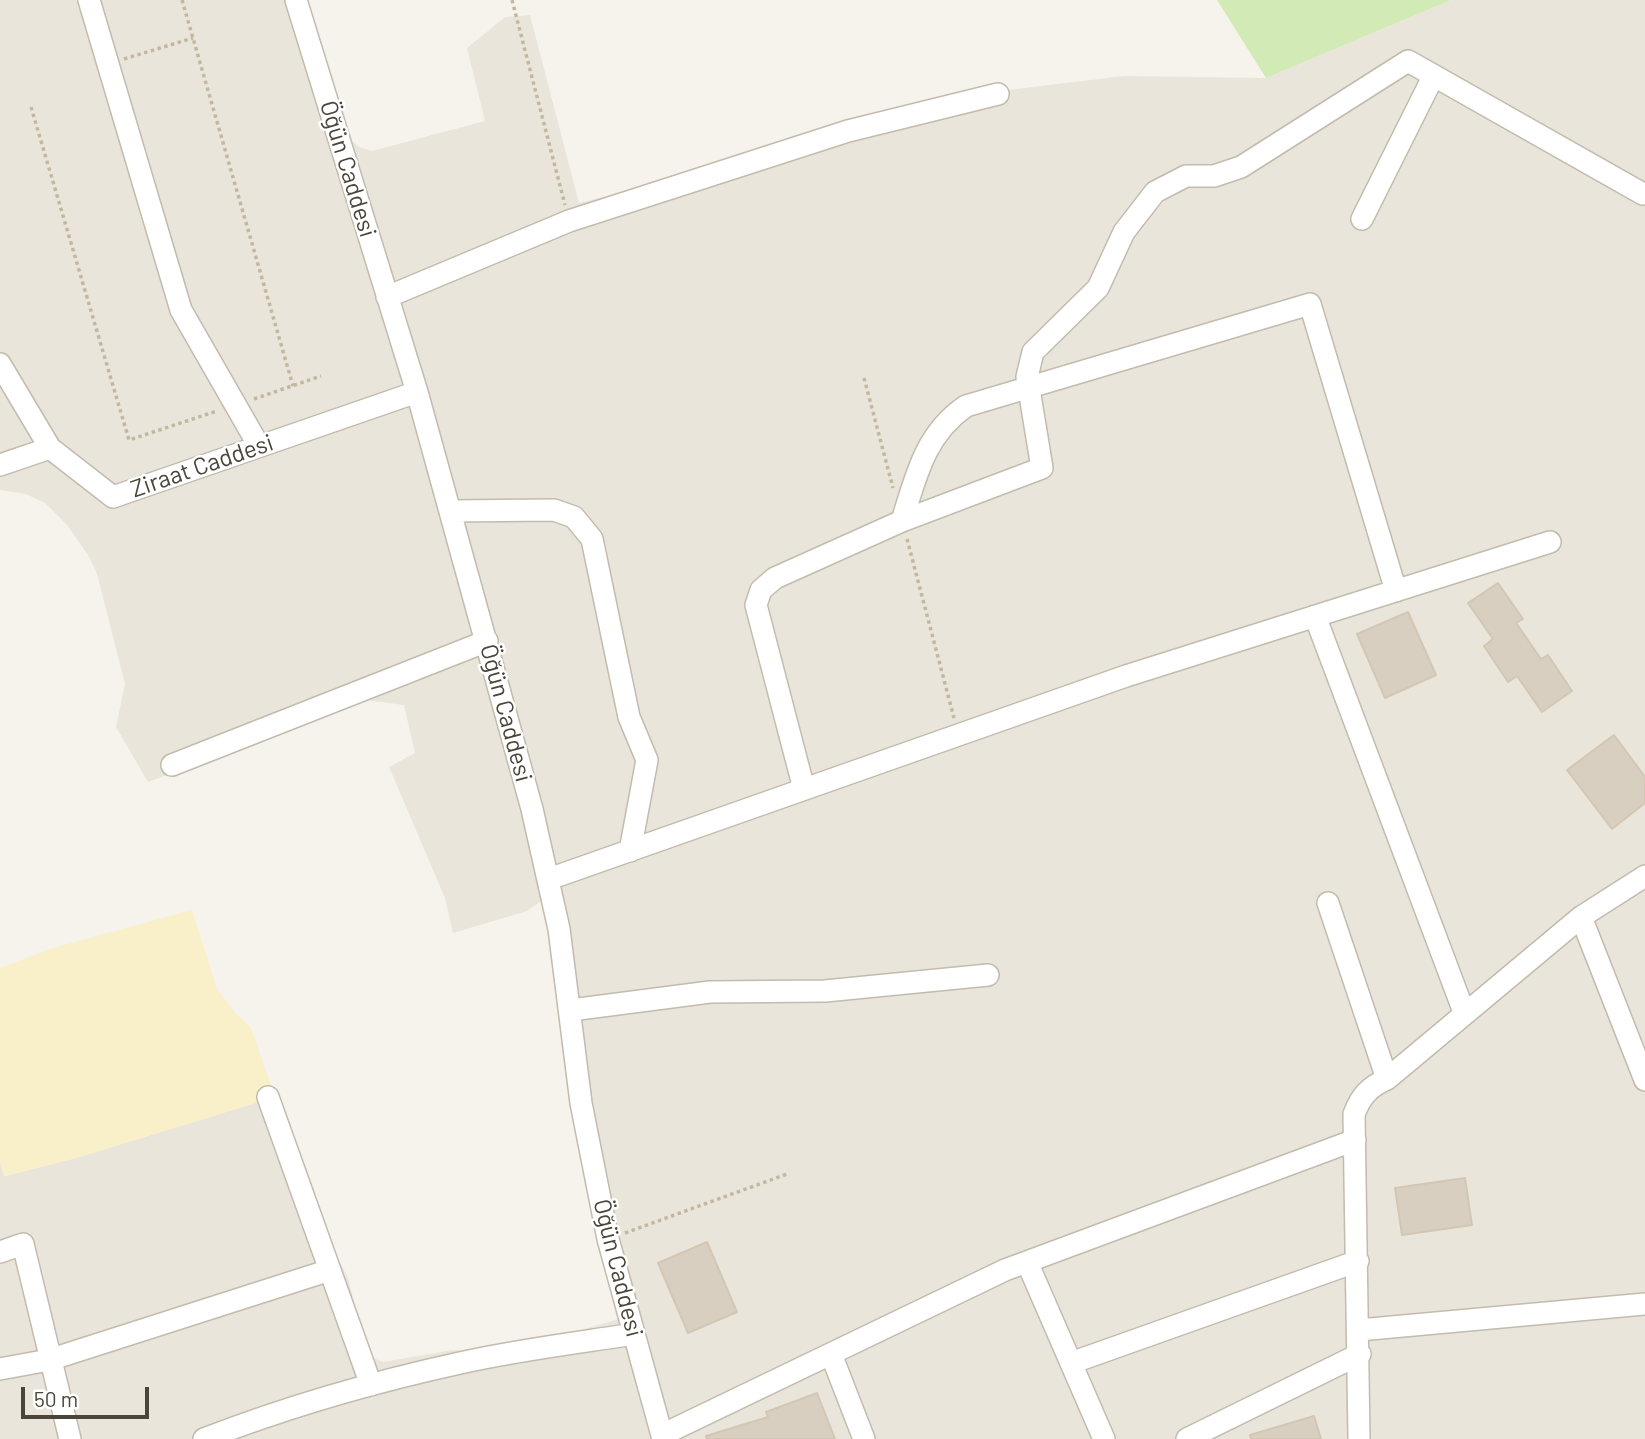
<!DOCTYPE html>
<meta charset="utf-8">
<style>
body{margin:0}
#map{position:relative;width:1645px;height:1439px;overflow:hidden;background:#f6f3ec;font-family:Barlow,sans-serif}
canvas{display:block}
.scale{position:absolute;left:21px;top:1387px;width:128px;height:32px;box-sizing:border-box;border:4px solid #4b4439;border-top:0;padding-left:9px;font-size:21px;line-height:24px;white-space:nowrap;color:#4b4439;-webkit-text-stroke:5px #fff;paint-order:stroke}
</style>
<div id="map">
<canvas width="1645" height="1439"></canvas>
<div class="scale">50 m</div>
</div>
<script>
const ctx = document.querySelector('canvas').getContext('2d');
ctx.lineJoin = 'round';
function fillPath(path, color) {
  ctx.fillStyle = color;
  ctx.fill(path, 'evenodd');
}
function stroke(path, color, width, dash) {
  ctx.strokeStyle = color;
  ctx.lineWidth = width;
  ctx.lineCap = dash ? 'butt' : 'round';
  ctx.setLineDash(dash || []);
  ctx.stroke(path);
}
function drawText(font, color, halo, rows, align = 'center') {
  ctx.font = font + ' Barlow,sans-serif';
  ctx.lineWidth = 5;
  ctx.setLineDash([]);
  ctx.textBaseline = 'middle';
  ctx.strokeStyle = halo;
  ctx.fillStyle = color;
  for (const [text, x, y, turn = 0] of rows) {
    ctx.save();
    ctx.translate(x, y);
    ctx.rotate((+turn || 0) * Math.PI / 180);
    ctx.textAlign = isNaN(turn) ? turn : align;
    if (halo) ctx.strokeText(text, 0, 0);
    ctx.fillText(text, 0, 0);
    ctx.restore();
  }
}
const residential = new Path2D(`
 M0,0h307l39,135 13,12 13,4 113,-30 -18,-73 38,-31 25,-2 49,188 203,-52 201,-58 141,-17 142,2 185,-78h194v1439h-1645v-277l5,14 71,-18 199,-61 43,124 30,57 17,67 8,13 10,4 69,-12 25,1 92,-17 62,-19 -83,-419 -21,15 -74,22 -8,-35 -56,-131 26,-14 -11,-48 -38,-5 -218,82 -32,-55 9,-43 -28,-110 -9,-19 -21,-30 -22,-22 -19,-9 -26,-4z`);
const green = new Path2D(`
 M1217,0h234l-185,78z`);
const sand = new Path2D(`
 M192,910l25,79 20,26 14,13 24,69 -199,61 -72,18 -4,-14v-194l53,-20z`);
const building = new Path2D(`
 M1498,583l25,36 -7,4 25,36 7,-4 24,36 -30,21 -25,-36 -9,6 -24,-36 9,-7 -25,-36z
 M1408,612l28,63 -51,23 -28,-64z
 M1614,735l31,42v26l-33,26 -45,-59z
 M1465,1178l7,47 -70,10 -7,-47z
 M707,1242l30,70 -49,21 -30,-70z
 M817,1393l18,46h-128l-1,-3 62,-19 -2,-5z
 M1314,1416l7,23h-70l-1,-4z`);
const path = new Path2D(`
 M182,0l111,386
 M512,0l53,205
 M124,59l69,-21
 M31,107l98,333 88,-29
 M864,378l29,110
 M254,399l67,-23
 M907,539l47,179
 M625,1233l162,-59`);
const minor = new Path2D(`
 M89,0l92,310 78,136
 M296,0l121,392 115,417 27,120 22,174 27,136 55,200
 M1362,219l71,-142
 M387,297l182,-76 279,-90 150,-37
 M0,364l50,84
 M0,465l50,-17 63,49 304,-105
 M450,511l104,-1 20,7 18,22 37,178 18,43 -17,91
 M902,521c14,-45 23,-87 64,-115l344,-102 86,287
 M1315,616l149,396
 M172,765l315,-124
 M804,789l-48,-184 5,-15 14,-12 127,-57 140,-53 -15,-91 6,-25 65,-64 26,-56 31,-40 31,-16h28l27,-9 167,-106 235,133
 M549,879l577,-203 424,-134
 M1328,903l59,176
 M1581,917l64,163
 M571,1010l139,-18 115,-1 163,-16
 M268,1097l103,288
 M0,1252l23,-8 47,195
 M1027,1262l77,177
 M1359,1330l286,-26
 M831,1354l33,85
 M1071,1363l287,-102
 M0,1369l49,-9 281,-90
 M662,1435l343,-165 350,-130
 M204,1439c83,-32 169,-57 256,-76 57,-13 116,-20 174,-29
 M1187,1439l173,-85
 M1359,1439l-5,-325c7,-18 15,-27 33,-35l194,-162 64,-41`);
const streetNames = [
 ["Öğün Caddesi",348,169,73],
 ["Ziraat Caddesi",202,466,-19],
 ["Öğün Caddesi",506,713,75],
 ["Öğün Caddesi",618,1268,76]
];
fillPath(residential, '#eae5da');
fillPath(green, '#d2eab5');
fillPath(sand, '#f9efc9');
fillPath(building, '#d8cfc1');
stroke(building, '#d3c7b4', 2);
stroke(minor, '#c2bbae', 24);
stroke(path, '#c4b79f', 3.5, [3.5, 3.5]);
stroke(minor, '#fff', 21);
drawText('24px', '#4b4439', '#fff', streetNames);
</script>
